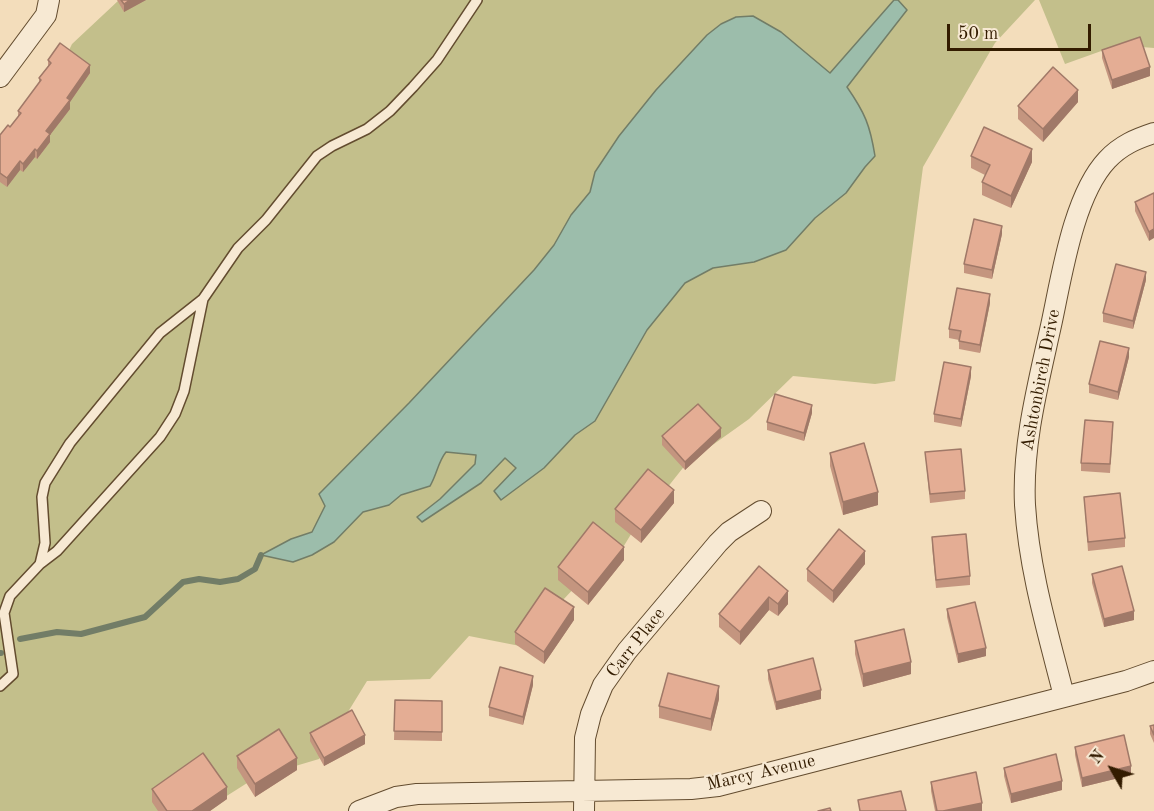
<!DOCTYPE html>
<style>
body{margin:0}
#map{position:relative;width:1154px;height:811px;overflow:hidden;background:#f3ddbb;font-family:"Old Standard TT",serif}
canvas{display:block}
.north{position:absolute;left:1082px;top:739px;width:60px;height:60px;-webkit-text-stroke:4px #f7e9d3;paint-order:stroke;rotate:309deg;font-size:16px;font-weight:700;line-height:24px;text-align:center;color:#331c00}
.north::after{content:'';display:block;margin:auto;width:21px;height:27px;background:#331c00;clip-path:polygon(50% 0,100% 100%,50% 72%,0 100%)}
.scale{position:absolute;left:947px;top:24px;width:144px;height:27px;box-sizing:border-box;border:3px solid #331c00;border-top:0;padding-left:8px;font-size:18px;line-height:21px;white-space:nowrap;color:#331c00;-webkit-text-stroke:4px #f7e9d3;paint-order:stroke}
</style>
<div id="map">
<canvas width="1154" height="811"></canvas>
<div class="north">N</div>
<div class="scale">50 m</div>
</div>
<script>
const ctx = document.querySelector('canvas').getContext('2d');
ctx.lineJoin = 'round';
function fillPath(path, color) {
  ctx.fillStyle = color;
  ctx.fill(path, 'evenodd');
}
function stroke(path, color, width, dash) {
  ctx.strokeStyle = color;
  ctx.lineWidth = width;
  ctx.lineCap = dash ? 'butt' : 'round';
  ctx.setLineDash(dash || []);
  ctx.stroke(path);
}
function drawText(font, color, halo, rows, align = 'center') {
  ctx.font = font + ' "Old Standard TT",serif';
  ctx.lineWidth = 4.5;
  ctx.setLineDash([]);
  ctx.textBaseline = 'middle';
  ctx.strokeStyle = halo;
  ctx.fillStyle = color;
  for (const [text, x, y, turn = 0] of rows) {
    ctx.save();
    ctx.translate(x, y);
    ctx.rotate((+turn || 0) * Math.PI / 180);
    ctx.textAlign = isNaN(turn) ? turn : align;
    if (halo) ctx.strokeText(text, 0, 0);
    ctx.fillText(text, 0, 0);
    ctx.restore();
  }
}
const green = new Path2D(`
 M119,0h916l-40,43 -72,124 -28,214 -20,3 -82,-8 -44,43 -63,45 -53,67 -27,44 -29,10 -57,61 -51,-10 -39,43 -63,2 -48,78 -64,19 -52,33h-203v-641l33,-46 39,-80z
 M1039,0h115v48l-36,-3 -53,19z`);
const water = new Path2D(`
 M894,0h4l9,10 -60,77c18,26 23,38 28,69l-10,11 -19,26 -31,25 -29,32 -32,12 -41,6 -28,15 -38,47 -52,91 -20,14 -31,33 -43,32 -7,-9 22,-23 -11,-10 -24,25 -59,39 -5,-5 23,-18 35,-35 1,-9 -30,-3c-8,10 -9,22 -16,34l-29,9 -12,10 -26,7 -29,30 -22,13 -19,7 -32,-7 30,-16 21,-7 13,-26 -6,-12 90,-91 125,-133 20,-25 17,-30 19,-23 5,-20 24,-36 37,-46 51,-55 14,-11 15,-7 17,-1 28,16 49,41z`);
const stream = new Path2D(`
 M20,639l37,-7 24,2 64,-17 38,-35 16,-3 21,3 18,-3 17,-10 6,-14
 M0,653h1`);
const service = new Path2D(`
 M40,564l17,-13 103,-114 15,-23 9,-23 19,-92
 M0,686l13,-12 -9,-61 6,-17 30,-32 5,-21 -3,-46 3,-14 25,-40 90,-110 43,-34 35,-51 28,-28 51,-64 15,-10 35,-17 23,-18 23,-24 24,-27 40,-60`);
const minor = new Path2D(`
 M0,77l46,-62 3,-15
 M1064,696c-16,-63 -35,-126 -39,-191 -3,-62 14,-124 27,-184 10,-47 22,-126 55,-161 14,-15 29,-21 47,-27
 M359,811l37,-14 21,-3 274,-5 27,-3 408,-105 28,-10
 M584,811l1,-73 6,-24 12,-29 24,-34 91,-108 11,-11 32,-21`);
const wall = new Path2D(`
 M117,0h29l-22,12z
 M1102,50l48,26 -38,13 -10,-31z
 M48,60l42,13 -20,29v7l-20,26v7l-13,17 -2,-2 -12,15 -3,-2 -13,17 -7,-5v-47l10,-8 8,-9v-7l21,-28v-5l9,-12z
 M1078,102l-35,40 -25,-23v-13z
 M971,156l61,6 -21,46 -29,-13v-13l3,-7 -14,-7z
 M1154,193l-5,48 -14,-30v-9z
 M1002,234l-10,45 -28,-6v-9z
 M1146,280l-13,49 -30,-7v-9z
 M990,303l-10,50 -21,-4v-9l-10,-2v-9z
 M1129,357l-11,43 -29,-7v-9z
 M971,376l-10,51 -27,-5v-8z
 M812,413l-8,28 -37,-11v-8z
 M1113,430l-3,43 -29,-2v-8z
 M662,436l59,1 -36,33 -23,-25z
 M925,452l40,39v8l-35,4z
 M830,453l48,52 -35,10 -13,-49z
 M1084,497l41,41v9l-37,4z
 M674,503l-33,40 -26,-21v-13z
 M932,537l38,39v9l-34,3 -4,-42z
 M624,560l-36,45 -30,-25v-13z
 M865,564l-32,39 -26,-22v-12z
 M1092,574l42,46 -30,7 -12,-44z
 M788,591v13l-10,12 -9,-6 -29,35 -21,-18v-13z
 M947,609l39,47 -28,7 -11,-46z
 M574,620l-30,44 -29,-20v-12z
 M855,641l56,33 -48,13 -8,-33z
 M768,670l53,29 -45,11 -8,-31z
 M533,685l-10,40 -34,-9v-9z
 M719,699l-8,32 -52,-13v-12z
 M395,700l47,1v40l-48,-1z
 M1154,725v18l-4,-9v-8z
 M310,733l55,11 -41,22 -14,-25z
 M1075,747l56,28 -49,12 -7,-32z
 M237,756l60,14 -42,27 -18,-29z
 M1004,768l58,22 -51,13 -7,-27z
 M931,782l51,29h-47l-4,-20z
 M152,789l75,10 -17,12h-52l-6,-9z`);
const shadedWall = new Path2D(`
 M130,0h16l-22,12v-8z
 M90,65v8l-20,29v7l-20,26v7l-13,17v-8l9,-20 21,-33z
 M1150,67v9l-38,13v-9z
 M1078,90v12l-35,40v-13z
 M35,149v8l-12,15v-8z
 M1032,149v13l-21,46v-12z
 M20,161v9l-13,17v-9z
 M1002,226v8l-10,45v-9z
 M1154,229v9l-5,3v-9z
 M1146,272v8l-13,49v-8z
 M990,294v9l-10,50v-8z
 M1129,348v9l-11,43v-8z
 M971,367v9l-10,51v-8z
 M812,405v8l-8,28v-8z
 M721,428v9l-36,33v-8z
 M674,490v13l-33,40v-13z
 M878,492v13l-35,10v-13z
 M624,547v13l-36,45v-13z
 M865,551v13l-32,39v-12z
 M788,591v13l-10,12v-12z
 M769,597v13l-29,35v-13z
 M574,607v13l-30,44v-12z
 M1134,611v9l-30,7v-8z
 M986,648v8l-28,7v-9z
 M911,662v12l-48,13v-13z
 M533,676v9l-10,40v-8z
 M719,686v13l-8,32v-12z
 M821,690v9l-45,11v-8z
 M365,735v9l-41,22v-8z
 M297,758v12l-42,27v-13z
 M1131,766v9l-49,12v-9z
 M1062,781v9l-51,13v-9z
 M227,787v12l-17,12h-18z
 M982,803v8h-39z`);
const building = new Path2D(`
 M121,0h9l-6,4z
 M1140,37l10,30 -38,13 -10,-30z
 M60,43l30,22 -23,33 3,2 -24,31 4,3 -13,17 -2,-2 -12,15 -3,-3 -13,17 -7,-5v-38l8,-10 2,2 11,-14 -3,-2 23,-31 -2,-2 12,-15 -3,-3z
 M1053,67l25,23 -35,39 -25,-23z
 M984,127l48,22 -21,47 -29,-14 8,-17 -19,-9z
 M1154,193v36l-5,3 -14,-30z
 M974,219l28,7 -10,44 -28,-6z
 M1116,264l30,8 -13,49 -30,-8z
 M957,288l33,6 -10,51 -21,-4 2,-10 -12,-2z
 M1100,341l29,7 -11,44 -29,-8z
 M944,362l27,5 -10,52 -27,-5z
 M775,394l37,11 -8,28 -37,-11z
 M698,404l23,24 -36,34 -23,-26z
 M1085,420l28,2 -3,42 -29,-1z
 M864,443l14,49 -35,10 -13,-49z
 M961,449l4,42 -35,3 -5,-42z
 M648,469l26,21 -33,40 -26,-21z
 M1120,493l5,45 -37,4 -4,-45z
 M593,522l31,25 -36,45 -30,-25z
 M839,529l26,22 -32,40 -26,-22z
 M966,534l4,42 -34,4 -4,-43z
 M759,566l29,25 -10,13 -9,-7 -29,35 -21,-18z
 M1122,566l12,45 -30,8 -12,-45z
 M545,588l29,19 -30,45 -29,-20z
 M975,602l11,46 -28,6 -11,-45z
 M904,629l7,33 -48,12 -8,-33z
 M813,658l8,32 -45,12 -8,-32z
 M500,667l33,9 -10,41 -34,-10z
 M668,673l51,13 -8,33 -52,-13z
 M395,700l47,1v31l-48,-1z
 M352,710l13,25 -41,23 -14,-25z
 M1154,725v10l-4,-9z
 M279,729l18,29 -42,26 -18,-28z
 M1124,735l7,31 -49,12 -7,-31z
 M203,753l24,34 -35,24h-25l-15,-22z
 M1056,754l6,27 -51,13 -7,-26z
 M976,772l6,31 -39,8h-6l-6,-29z
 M901,791l5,20h-46l-2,-11z
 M830,808l1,3h-13z`);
const streetNames = [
 ["Ashtonbirch Drive",1041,380,-79],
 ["Carr Place",636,643,-52],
 ["Marcy Avenue",761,773,-13]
];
fillPath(green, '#c3bf8b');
fillPath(water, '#9cbdab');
stroke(water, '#727d67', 1.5);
stroke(stream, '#727d67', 6);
stroke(service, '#634c2f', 12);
stroke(minor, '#634c2f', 22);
stroke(service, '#f7e9d3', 9);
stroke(minor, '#f7e9d3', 20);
fillPath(wall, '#c4957f');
fillPath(shadedWall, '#a07968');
fillPath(building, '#e4ad94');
stroke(building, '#a07968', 1.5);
drawText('18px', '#331c00', '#f7e9d3', streetNames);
</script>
